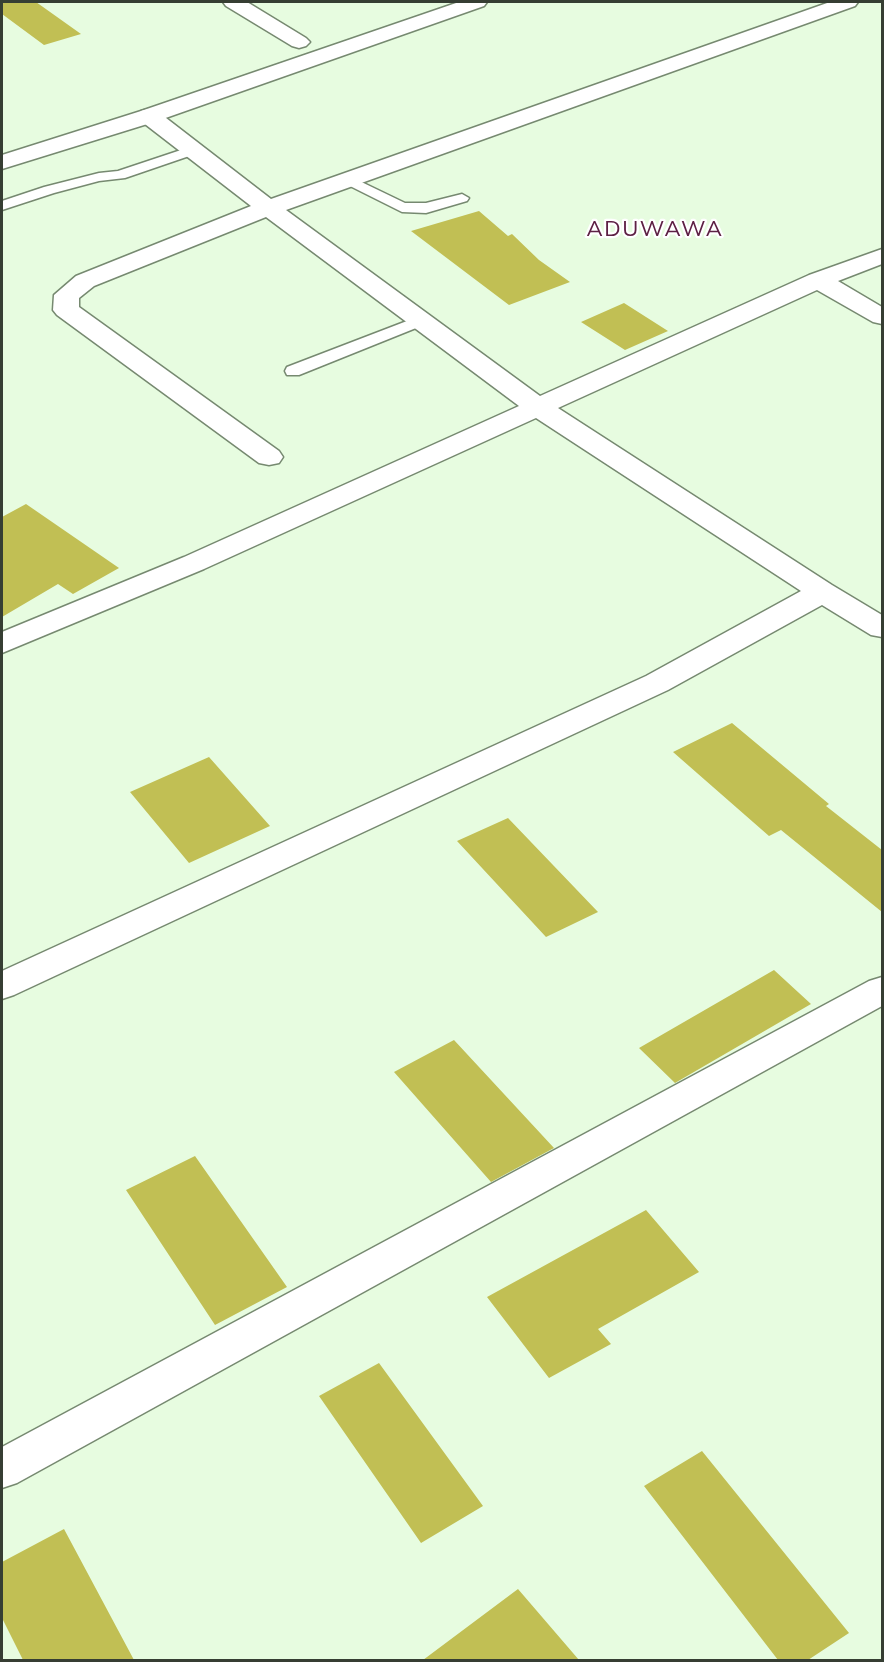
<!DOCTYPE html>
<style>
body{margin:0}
#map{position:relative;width:884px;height:1662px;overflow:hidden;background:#e7fce0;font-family:Mulish,sans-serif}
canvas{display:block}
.frame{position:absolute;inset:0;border:3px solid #363e33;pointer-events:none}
</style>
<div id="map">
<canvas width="884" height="1662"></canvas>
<div class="frame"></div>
</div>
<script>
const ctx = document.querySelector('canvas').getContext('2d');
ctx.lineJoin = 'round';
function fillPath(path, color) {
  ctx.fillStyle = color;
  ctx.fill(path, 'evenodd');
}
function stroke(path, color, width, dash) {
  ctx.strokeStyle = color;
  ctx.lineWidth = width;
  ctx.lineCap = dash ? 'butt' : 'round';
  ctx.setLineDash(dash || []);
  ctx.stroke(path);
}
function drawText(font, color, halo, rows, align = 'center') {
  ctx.font = font + ' Mulish,sans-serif';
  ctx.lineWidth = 4.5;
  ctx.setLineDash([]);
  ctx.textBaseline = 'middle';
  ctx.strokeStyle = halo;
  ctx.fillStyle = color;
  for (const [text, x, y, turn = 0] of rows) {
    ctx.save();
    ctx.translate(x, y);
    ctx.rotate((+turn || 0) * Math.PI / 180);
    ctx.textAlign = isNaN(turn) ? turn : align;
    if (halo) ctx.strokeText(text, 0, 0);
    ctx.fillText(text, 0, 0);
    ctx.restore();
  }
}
const building = new Path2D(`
 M2,2h34l45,32 -37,11 -42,-31z
 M479,211l29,25 4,-2 27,26 31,22 -61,23 -98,-74z
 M624,303l44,28 -43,19 -44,-28z
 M26,504l93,64 -46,26 -15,-10 -56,33v-100z
 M732,723l97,81 -3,2 56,44v62l-101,-82 -12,6 -96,-84z
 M209,757l61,69 -81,37 -59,-71z
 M508,818l90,94 -52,25 -89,-96z
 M774,970l37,34 -136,79 -36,-35z
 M454,1040l100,108 -63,34 -97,-110z
 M195,1156l92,131 -72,38 -89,-135z
 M646,1210l53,62 -101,57 13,15 -62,34 -62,-81z
 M379,1363l104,143 -62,37 -102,-147z
 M702,1451l147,182 -41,27h-30l-134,-174z
 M64,1529l70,131h-111l-21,-42v-56z
 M518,1589l61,71h-156z`);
const service = new Path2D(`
 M193,146l7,4 -2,3 -73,25 -26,3 -45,12 -52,17v-9l42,-14 55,-14 19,-2z
 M349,176l56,27h21l36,-9 7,4 -2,3 -41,12 -24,-1 -58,-29 -2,-3z
 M420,316l8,5 -2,3 -127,51h-12l-2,-4 2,-4z`);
const minor = new Path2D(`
 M223,2h24l59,36 4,4 -4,4 -7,2 -7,-2 -66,-40z
 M830,2h28l-3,4 -569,204 254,186 269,-121 73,-26v15l-44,17 44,26v17l-9,-2 -56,-32 -259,118 274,177 50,30v22l-11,-2 -49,-30 -154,85 -654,305 -12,4v-28l644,-295 155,-85 -265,-173 -332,151 -202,84v-21l182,-75 335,-151 -253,-189 -172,69 -15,12v9l200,144 4,6 -4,6 -10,2 -10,-2 -202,-148 -4,-5 1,-15 22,-19 175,-70 -110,-85 -3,-5 3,-5 8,-2 8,2 114,88z
 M882,977v29l-865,477 -15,5v-41l867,-466z`);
const trunk = new Path2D(`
 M459,2h28l-3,4 -327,115 -155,48v-14l139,-44z`);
const farQuarternames = [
 ["ADUWAWA",655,229]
];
fillPath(building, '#c1bf54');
stroke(service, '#768970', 3);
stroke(minor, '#768970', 3);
stroke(trunk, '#768970', 3);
fillPath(service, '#fff');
fillPath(minor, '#fff');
fillPath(trunk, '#fff');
ctx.letterSpacing = '1.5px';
drawText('22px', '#5d2044', '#fff', farQuarternames);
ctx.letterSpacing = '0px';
</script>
